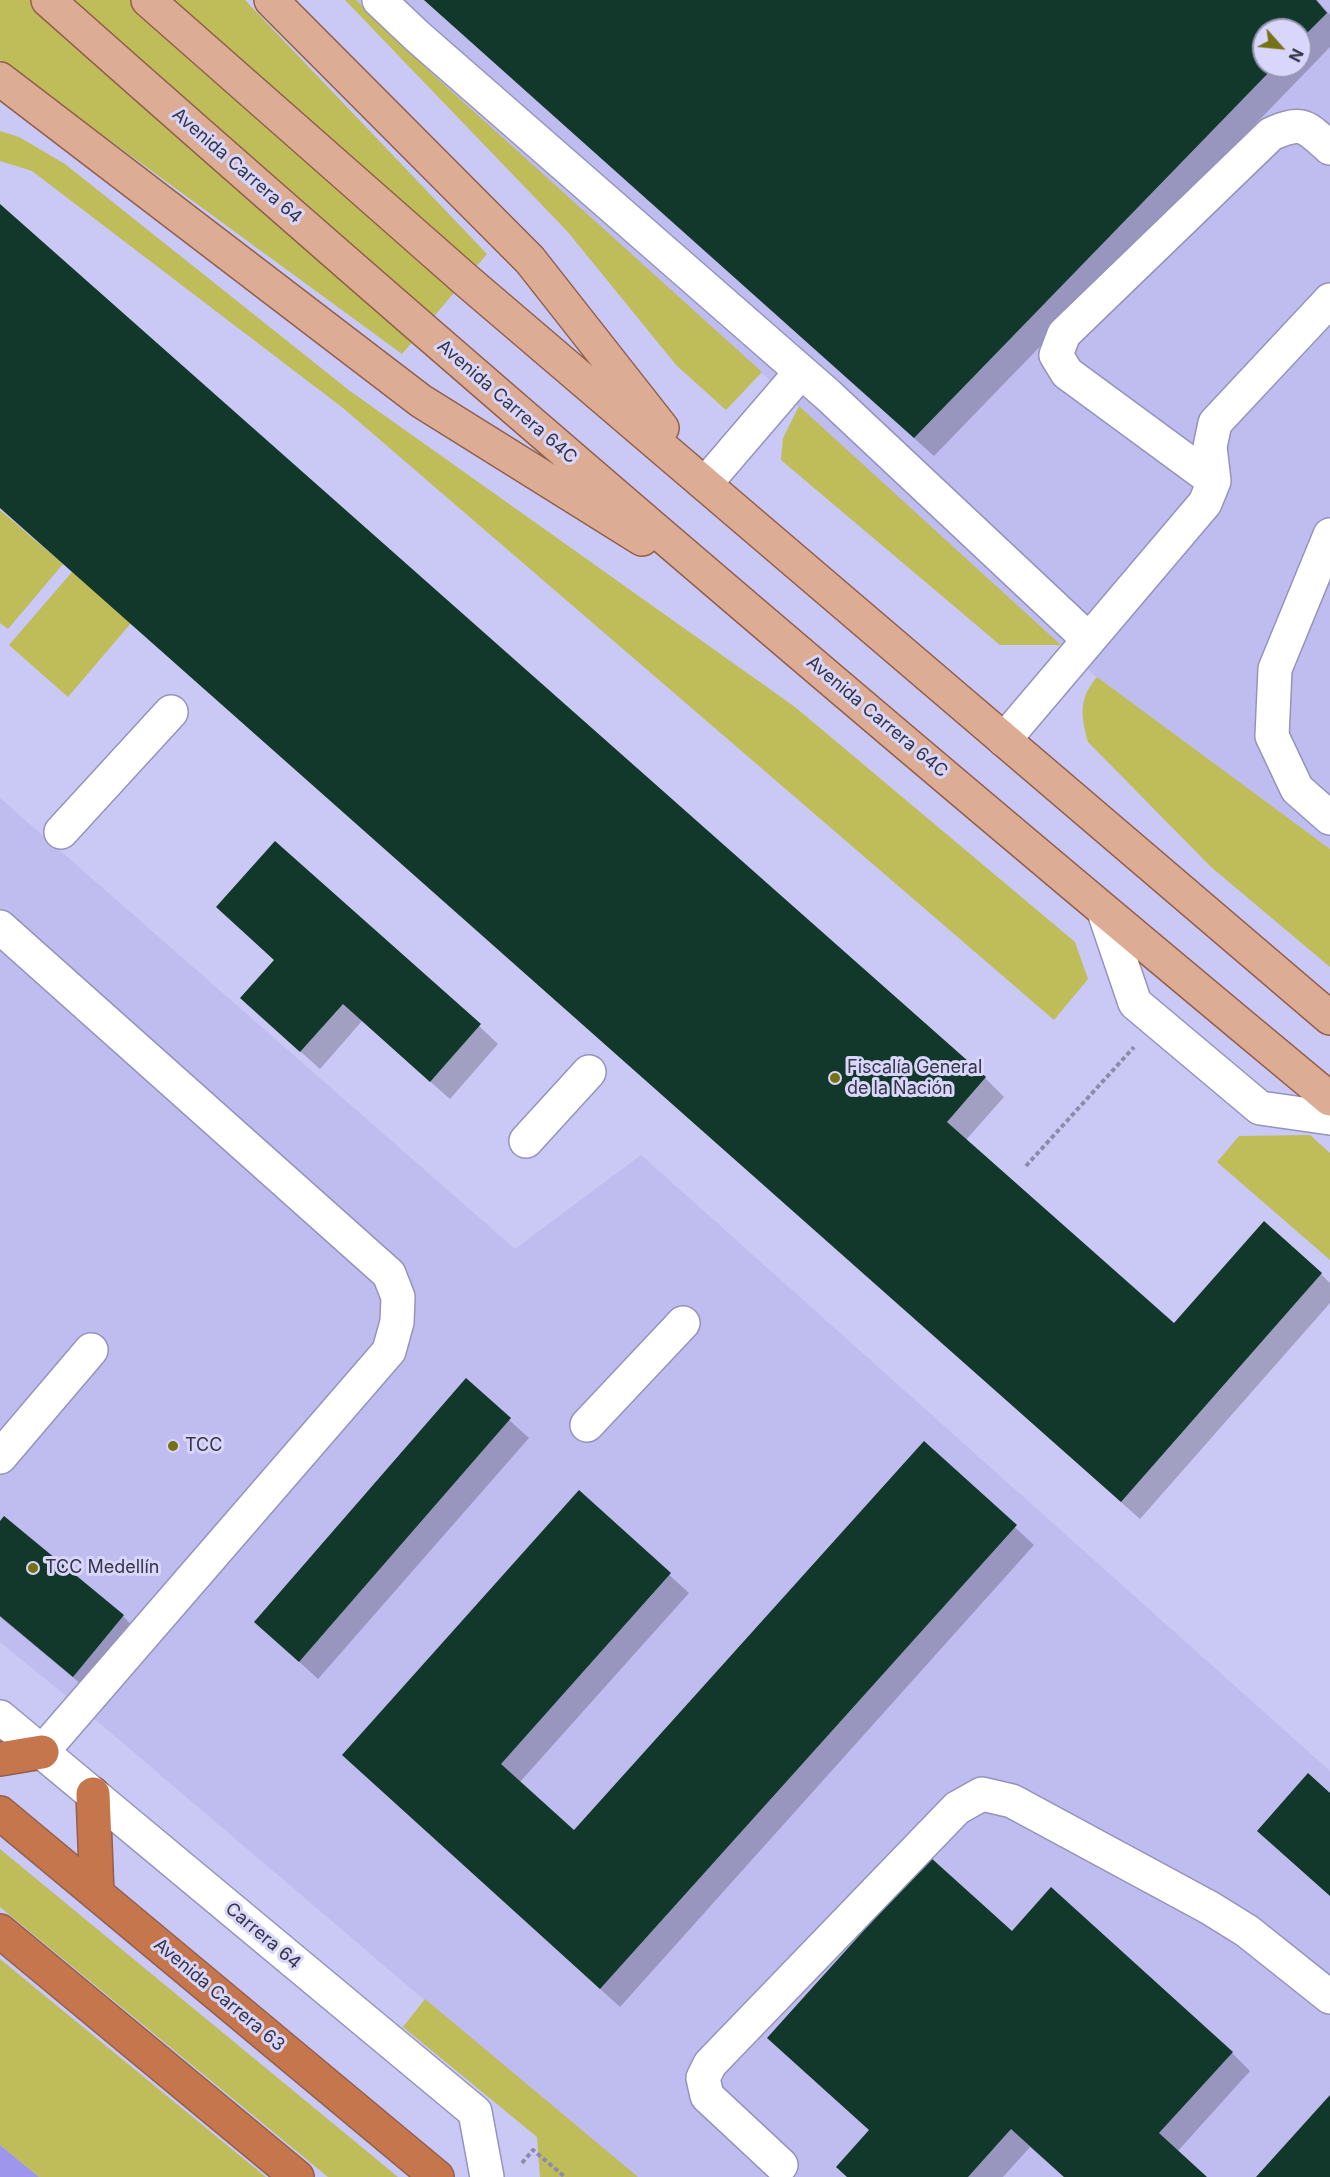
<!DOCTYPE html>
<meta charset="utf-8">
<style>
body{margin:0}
#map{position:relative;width:1330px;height:2177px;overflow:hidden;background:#cac8f4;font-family:Inter,sans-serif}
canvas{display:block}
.north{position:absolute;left:1252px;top:18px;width:60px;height:60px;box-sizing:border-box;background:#d8d6fa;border:2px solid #9796b2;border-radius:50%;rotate:117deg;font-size:16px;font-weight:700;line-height:24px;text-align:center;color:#363546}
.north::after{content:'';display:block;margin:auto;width:21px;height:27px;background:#757114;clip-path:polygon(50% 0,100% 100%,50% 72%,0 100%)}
</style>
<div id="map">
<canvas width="1330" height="2177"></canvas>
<div class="north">N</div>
</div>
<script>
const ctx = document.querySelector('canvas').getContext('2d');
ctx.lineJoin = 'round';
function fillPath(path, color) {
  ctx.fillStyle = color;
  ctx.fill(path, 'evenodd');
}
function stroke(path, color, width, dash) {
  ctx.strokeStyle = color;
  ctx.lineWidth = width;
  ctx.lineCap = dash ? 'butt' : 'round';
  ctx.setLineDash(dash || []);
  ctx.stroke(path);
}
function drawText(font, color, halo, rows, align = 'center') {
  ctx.font = font + ' Inter,sans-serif';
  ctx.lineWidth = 6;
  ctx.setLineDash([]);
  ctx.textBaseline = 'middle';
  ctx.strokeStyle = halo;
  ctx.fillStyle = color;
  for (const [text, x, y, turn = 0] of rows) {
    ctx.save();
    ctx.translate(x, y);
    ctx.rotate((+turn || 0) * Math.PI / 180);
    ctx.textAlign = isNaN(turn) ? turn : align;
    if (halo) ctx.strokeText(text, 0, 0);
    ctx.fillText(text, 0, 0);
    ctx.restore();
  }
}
const built = new Path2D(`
 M356,0h974v849l-227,-166 -665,-604zM1264,30h36v36h-36z
 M0,798l515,451 126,-94 689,616v406h-698l-529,-451 -103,-84z`);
const green = new Path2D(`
 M0,0h245l242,254 -85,100 -402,-294z
 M345,0h11l82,79 324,293 -36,38 -49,-44 -110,-135z
 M0,131l19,6 46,27 285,227 445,316 280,235 13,37 -34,41 -711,-612 -311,-237 -32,-10z
 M799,406l262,239h-61l-219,-185 2,-22z
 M0,510l63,54 -55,65 -8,-6z
 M78,565l59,51 -69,81 -59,-52z
 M1097,677l233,172v118l-119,-100 -123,-125c-7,-26 -10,-43 9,-65z
 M1310,1135l20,18v107l-113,-98 22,-26z
 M0,1849l398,328h-70l-328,-270z
 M0,1959l228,187 38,31h-227l-39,-32z
 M425,1999l213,178h-98l-3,-40 -134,-110z`);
const water = new Path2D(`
 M0,2145l39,32h-39z`);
const shadow = new Path2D(`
 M424,0h893l13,15v32l-396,409zM1264,30h36v36h-36z
 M0,206l985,872 19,19 -39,44 209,185 147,-52 9,9v20l-190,216 -1140,-1011z
 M218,907l261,119 19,18 -48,55 -88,-78 -42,48 -59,-53 14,-55z
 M466,1381l63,57 -211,241 -62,-57z
 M924,1443l110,102 -414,462 -276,-252 235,-262 110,100 -170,190 56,49z
 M0,1523l123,93 14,15 -49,59 -88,-73z
 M1012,1933l220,120 18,18 -73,81 28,25h-141l-34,-30 -27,30h-155l22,-46z`);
const building = new Path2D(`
 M424,0h892l11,13 -27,27v-10h-36v36h11l-361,372z
 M0,204l986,873 -39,45 227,201 90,-102 58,52 -201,229 -1121,-994z
 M275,841l206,183 -51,58 -87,-78 -43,48 -60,-54 34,-38 -58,-53z
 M466,1378l45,40 -212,244 -45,-40z
 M924,1441l93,84 -417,464 -258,-234 237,-265 92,83 -170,191 73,66z
 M4,1516l120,99 -51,62 -73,-61v-95z
 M1308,1773l22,20v103l-73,-65z
 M930,1857l82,74 39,-44 182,165 -74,81 48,44h-143l-53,-48 -43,48h-121l-11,-10 33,-37 -102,-92z
 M1330,2095v82h-74z`);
const path = new Path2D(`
 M1026,1166l108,-119
 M522,2163l11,-13 32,27`);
const minor = new Path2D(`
 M379,0l38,36 411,359 260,244
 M1214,481l-147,-108 -11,-18 8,-21 207,-200c32,-14 34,-8 59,14
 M705,484l96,-112
 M1330,535l-55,134 -3,67 25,53 33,29
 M1004,740l201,-237 9,-22 -4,-34 5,-24 115,-123
 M61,832l110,-120
 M1104,912l31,91 125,105 70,10
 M0,927l389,347 9,23 -1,25 -8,29 -347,401
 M526,1141l63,-69
 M587,1425l96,-102
 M0,1457l91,-107
 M0,1717l475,395 12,65
 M781,2165l-74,-69 -4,-18 7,-14 247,-256 25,-14 30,7 198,107 37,23 83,66`);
const major = new Path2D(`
 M48,0c421,374 849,739 1282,1099
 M148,0l319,281 863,737
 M271,0l259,260 132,168
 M0,79l421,322 221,138`);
const highway = new Path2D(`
 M0,1759l42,-7
 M93,1794l4,100
 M0,1813l437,364
 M0,1931l297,246`);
const markers = [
 [835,1078,6,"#757114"],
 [173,1446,6,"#757114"],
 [33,1568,6,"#757114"]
];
const streetNames = [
 ["Avenida Carrera 64",237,166,41],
 ["Avenida Carrera 64C",507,402,41],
 ["Avenida Carrera 64C",877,717,40],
 ["Carrera 64",263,1936,40],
 ["Avenida Carrera 63",219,1995,40]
];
const poiNames = [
 ["Fiscalía General",847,1068],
 ["de la Nación",847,1089],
 ["TCC",185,1446],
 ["TCC Medellín",45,1568]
];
fillPath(built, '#bfbcef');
fillPath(green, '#bfbc5a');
fillPath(water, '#9e96ec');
fillPath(shadow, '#0003');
fillPath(building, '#12382b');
stroke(minor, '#9593bc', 36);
stroke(major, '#935f4b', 36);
stroke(highway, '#935f4b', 36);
stroke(path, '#8c8bab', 4, [4.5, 3]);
stroke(minor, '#fff', 33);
stroke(major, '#dcad94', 33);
stroke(highway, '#c5764d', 33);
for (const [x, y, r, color] of markers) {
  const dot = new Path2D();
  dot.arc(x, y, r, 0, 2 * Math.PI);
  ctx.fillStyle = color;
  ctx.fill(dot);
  stroke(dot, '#d8d6fa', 2);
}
drawText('18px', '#363546', '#d8d6fa', streetNames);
drawText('18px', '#363546', '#d8d6fa', poiNames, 'left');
</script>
